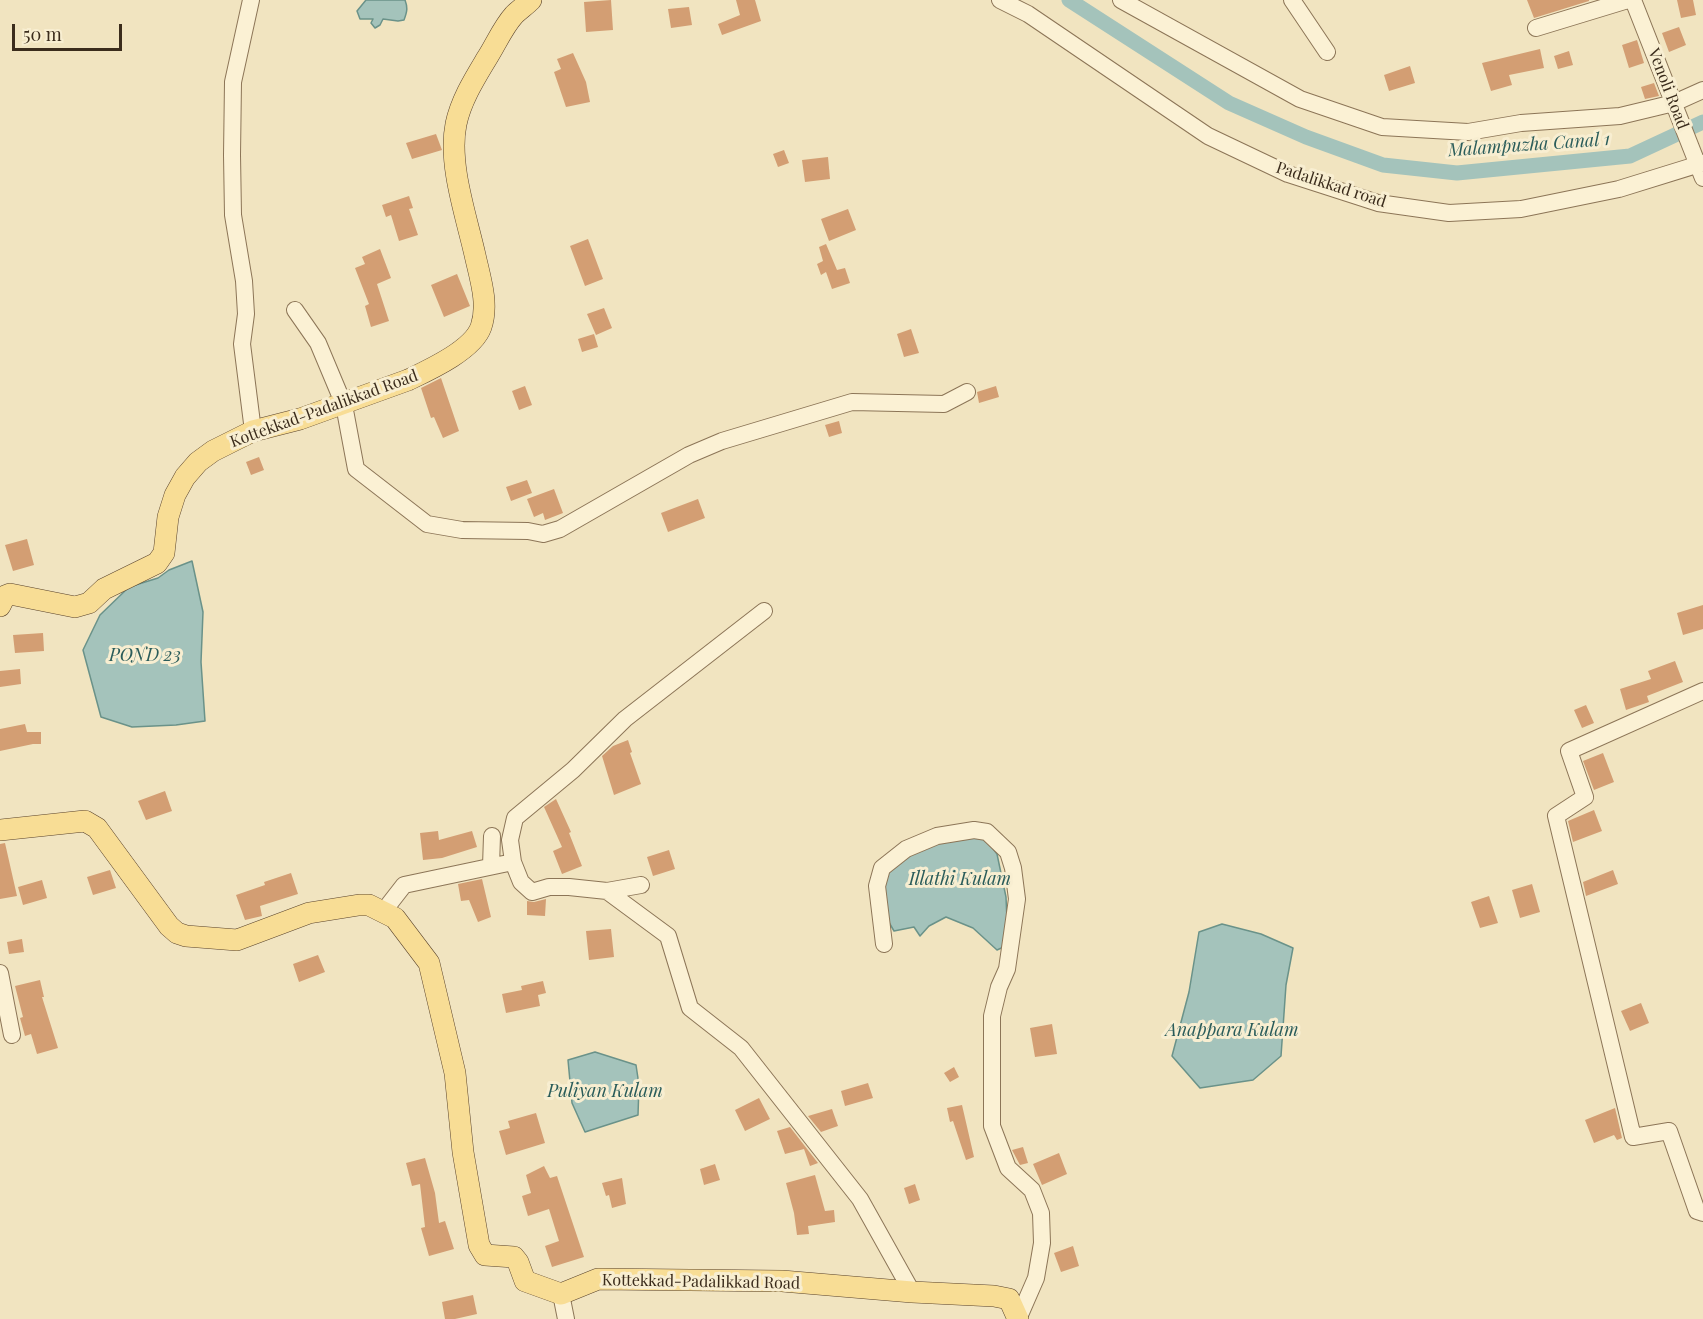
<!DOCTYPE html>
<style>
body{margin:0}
#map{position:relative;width:1703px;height:1319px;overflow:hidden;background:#f1e4c0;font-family:"Playfair Display",serif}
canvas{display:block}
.scale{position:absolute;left:12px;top:24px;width:110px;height:27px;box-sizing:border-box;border:3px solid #3b2c1c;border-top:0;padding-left:8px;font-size:18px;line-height:21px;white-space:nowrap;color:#3b2c1c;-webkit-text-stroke:4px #f8eed1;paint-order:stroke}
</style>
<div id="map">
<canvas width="1703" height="1319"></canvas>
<div class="scale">50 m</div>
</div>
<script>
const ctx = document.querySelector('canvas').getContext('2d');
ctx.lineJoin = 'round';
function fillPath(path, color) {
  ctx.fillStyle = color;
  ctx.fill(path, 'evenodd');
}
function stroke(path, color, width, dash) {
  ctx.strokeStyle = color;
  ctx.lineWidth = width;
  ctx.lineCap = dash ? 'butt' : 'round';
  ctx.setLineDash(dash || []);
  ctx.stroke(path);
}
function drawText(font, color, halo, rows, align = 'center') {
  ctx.font = font + ' "Playfair Display",serif';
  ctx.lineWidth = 6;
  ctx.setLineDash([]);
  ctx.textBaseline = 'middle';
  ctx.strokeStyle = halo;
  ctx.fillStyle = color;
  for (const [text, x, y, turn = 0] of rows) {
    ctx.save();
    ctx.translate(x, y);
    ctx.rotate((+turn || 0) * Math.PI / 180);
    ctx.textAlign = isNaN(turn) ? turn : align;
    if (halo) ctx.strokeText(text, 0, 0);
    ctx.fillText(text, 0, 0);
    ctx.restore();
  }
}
const water = new Path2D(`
 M366,0h39c3,8 2,12 -1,20l-6,1 -15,-2 -3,6 -5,3 -4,-5 2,-4h-13l-3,-8z
 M192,561l11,51 -2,50 4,59 -29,4 -44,2 -31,-10 -18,-67 17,-35 29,-28 29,-9 11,-8z
 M978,829l19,25 9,43 2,48 -11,5 -24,-22 -27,-11 -17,9 -9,10 -6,-9 -20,4 -7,-12 -4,-48 36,-21z
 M1222,924l39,10 32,14 -7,37 -5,71 -28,24 -53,8 -28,-32 17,-64 10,-60z
 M595,1052l41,13 3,20 -1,30 -53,17 -13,-29 -4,-43z`);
const canal = new Path2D(`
 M1069,0l160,103 77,34 77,28 74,8 173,-17 73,-34`);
const building = new Path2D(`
 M611,0l2,30 -27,2 -2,-30z
 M736,0h19l6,21 -39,14 -4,-11 22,-9z
 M1527,0h62v1l-55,17z
 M1677,0h16l3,15 -15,3z
 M689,7l3,18 -21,3 -3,-19z
 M1679,27l7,18 -17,7 -7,-19z
 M1637,40l7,23 -15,5 -7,-23z
 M1540,49l4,19 -35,7 3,10 -21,6 -9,-28z
 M1569,51l4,14 -15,4 -4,-13z
 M573,53l13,29 4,20 -24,5 -12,-35 7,-3 -4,-10z
 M1410,66l5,17 -26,8 -5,-16z
 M1654,83l5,13 -14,3 -4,-12z
 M436,134l6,16 -30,9 -6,-16z
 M784,150l5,13 -11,4 -5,-13z
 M828,157l2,22 -25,3 -3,-22z
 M409,196l4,12 -4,1 9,26 -19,6 -8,-26 -5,2 -4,-12z
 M848,209l8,21 -27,11 -8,-22z
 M588,239l15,40 -18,7 -15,-40z
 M826,244l11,26 8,-2 5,15 -18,6 -6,-17 -5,3 -4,-11 6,-3 -4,-14z
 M380,249l11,29 -14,6 12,37 -18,6 -6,-21 4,-2 -14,-36 10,-4 -3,-7z
 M457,274l13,32 -26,11 -13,-32z
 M604,308l8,20 -16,7 -9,-21z
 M911,329l8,24 -15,4 -7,-23z
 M594,334l4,13 -16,5 -4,-13z
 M441,378l18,53 -16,7 -9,-21 -3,1 -10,-30z
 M525,386l7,19 -13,5 -7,-19z
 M996,386l3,11 -20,6 -2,-11z
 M839,421l3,12 -13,4 -4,-12z
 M259,457l5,13 -13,5 -5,-13z
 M527,480l5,13 -21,8 -5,-14z
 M554,489l9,24 -18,7 -2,-7 -9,4 -7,-18z
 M698,499l7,19 -37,14 -7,-19z
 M27,539l7,26 -21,6 -8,-26z
 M1703,605v24l-20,6 -6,-22z
 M43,633l1,18 -29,2 -2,-18z
 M1675,661l8,21 -36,14 2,6 -23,8 -6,-21 31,-10 -3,-8z
 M20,669l1,15 -21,3v-16z
 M1586,705l8,18 -12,5 -8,-18z
 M25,724l2,8h14v12h-8l-33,7v-22z
 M628,740l4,12 -2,1 11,31 -27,11 -12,-39 11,-10z
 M1603,753l11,29 -20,8 -11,-29z
 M165,791l7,20 -26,9 -8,-19z
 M556,799l15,33 -2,1 13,33 -20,8 -9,-23 9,-4 -18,-40z
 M1594,810l8,21 -29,11 -5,-21z
 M438,831l1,9 33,-9 5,16 -35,11 -19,2 -3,-27z
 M5,843l12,53 -17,3v-55z
 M669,850l6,19 -22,7 -6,-19z
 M110,870l6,18 -23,7 -6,-18z
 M1613,870l5,14 -32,12 -3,-14z
 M291,873l7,21 -38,12 2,10 -17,4 -9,-25 29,-10 -1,-3z
 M482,879l9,38 -13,5 -9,-22 -8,1 -3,-17z
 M42,880l5,18 -24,7 -5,-18z
 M1532,884l8,28 -20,6 -8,-28z
 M1489,896l9,27 -18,5 -9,-26z
 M546,899l-1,17 -18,-1v-14l7,1z
 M611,929l3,28 -25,3 -3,-29z
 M22,939l2,13 -15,2 -2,-12z
 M318,955l7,17 -26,10 -6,-18z
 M40,980l4,17h-2l16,51 -21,6 -6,-20 -6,2 -5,-18 3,-1 -8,-31z
 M543,981l3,12 -8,2 2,11 -34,7 -4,-19 20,-4 -1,-4z
 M1641,1003l8,20 -19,8 -9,-20z
 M1052,1024l5,30 -22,3 -5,-29z
 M954,1067l5,10 -9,5 -6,-9z
 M868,1083l5,15 -28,8 -4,-15z
 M759,1098l11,21 -25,12 -10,-21z
 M962,1105l12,52 -8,3 -13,-39 -3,1 -3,-14z
 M1615,1108l7,30 -5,2 -3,-5 -20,8 -9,-23z
 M832,1109l6,17 -17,6 -13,-16z
 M536,1113l9,30 -39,12 -7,-24 11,-3 -2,-7z
 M790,1127l28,36 -8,3 -6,-17 -19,5 -8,-23z
 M1023,1147l5,16 -8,2 -8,-15z
 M1059,1153l8,21 -25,11 -9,-21z
 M425,1158l10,35 4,30 6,-2 9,28 -25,7 -8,-28 4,-1 -5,-43 -8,2 -6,-23z
 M715,1164l5,16 -16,5 -4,-16z
 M544,1166l6,12 7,-2 27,81 -32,10 -7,-21 14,-5 -10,-32 -21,7 -6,-20 9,-3 -5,-18z
 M815,1175l10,36 9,-1 1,12 -27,4 1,8 -12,1 -3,-22 -8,-30z
 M622,1178l4,26 -14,4 -3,-13 -3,1 -4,-13z
 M915,1184l5,16 -11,4 -5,-16z
 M1073,1246l6,20 -18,6 -7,-19z
 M473,1295l4,19 -22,5h-10l-3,-17z`);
const minor = new Path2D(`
 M251,0l-18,82 -1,73 1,60 11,66 2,33 -4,30 11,87
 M1000,0l28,14 180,122 80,38 90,29 71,10 72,-4 98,-20 84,-26
 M1121,0l179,99 82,28 86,5 53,-9 99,-7 54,-13 29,-13
 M1292,0l35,52
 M1633,0l70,178
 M1536,28l92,-28
 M295,310l23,33 26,62 12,64 71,55 35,6 66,1 15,3 17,-5 129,-74 33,-14 130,-39 92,2 23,-12
 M764,611l-139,108 -52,51 -58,48 -5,22 3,22 8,20 11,10 17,-5h20l38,4 61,45 22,72 51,40 119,151 52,93
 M1703,691l-134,60 16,46 -29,19 77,321 36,-6 28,80 6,2
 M491,866l1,-30
 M607,891l34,-6
 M383,912l21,-27 109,-23
 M884,944l-7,-58 5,-18 24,-19 31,-13 37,-6 13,2 21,20 5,16 4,31 -10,70 -8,18 -7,29v110l16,42 24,22 9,23 1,30 -6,35 -17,39
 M0,973l12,62
 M561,1294l5,25`);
const major = new Path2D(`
 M0,606l5,-10 5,-2 65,13 14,-4 15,-14 53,-26 7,-10 4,-36 7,-22 10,-18 13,-15 15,-11 40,-20 47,-12 108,-39c21,-10 65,-30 73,-53 8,-23 -1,-49 -6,-72 -9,-40 -27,-91 -19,-131 5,-24 19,-46 31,-66 9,-14 16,-31 27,-43 5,-5 12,-10 17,-15
 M0,830l85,-9 12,7 72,98 8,7 9,3 51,4 72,-27 50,-8h10l26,13 34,45 26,110 8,79 16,93 6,10 29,2 4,5 7,19 36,13 37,-15 184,2 130,11 82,4 15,3 9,20`);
const streetNames = [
 ["Venoli Road",1668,89,69],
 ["Padalikkad road",1331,185,18],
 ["Kottekkad-Padalikkad Road",324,409,-20],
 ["Kottekkad-Padalikkad Road",701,1282,1]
];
const waterNames = [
 ["Malampuzha Canal 1",1529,145,-4],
 ["POND 23",145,655],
 ["Illathi Kulam",960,879],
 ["Anappara Kulam",1232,1030],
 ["Puliyan Kulam",605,1091]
];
fillPath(water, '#a4c3bb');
stroke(water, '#6a9289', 1.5);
stroke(canal, '#a4c3bb', 15);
fillPath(building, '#d39e73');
stroke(minor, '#8c7557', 18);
stroke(major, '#59422b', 22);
stroke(minor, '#fbf1d4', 16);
stroke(major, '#f8dd95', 21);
drawText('16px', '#3b2c1c', '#f8eed1', streetNames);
drawText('italic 18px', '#2a5c5a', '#f8eed1', waterNames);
</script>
